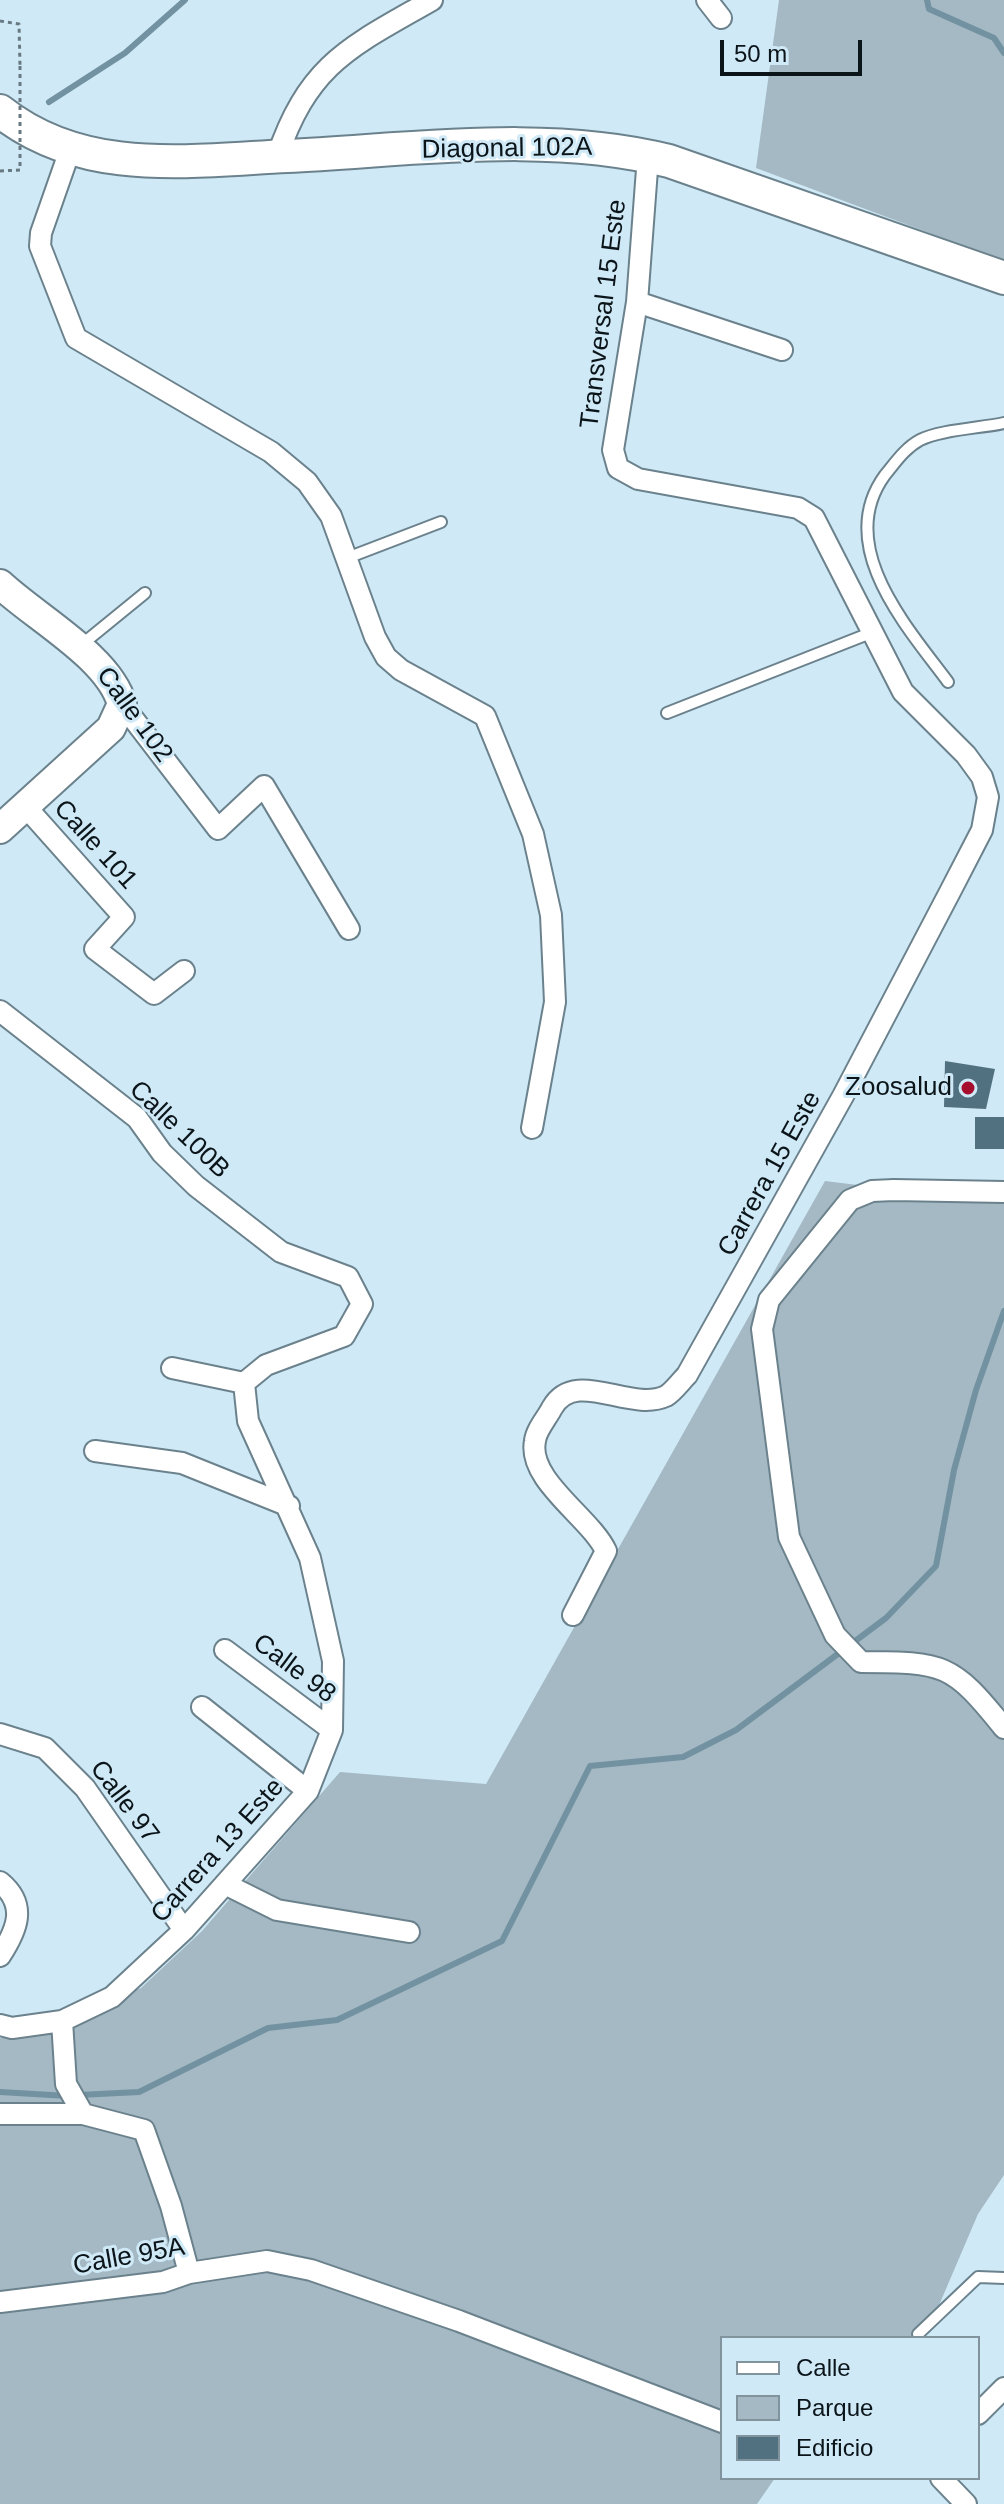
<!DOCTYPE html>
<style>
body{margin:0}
#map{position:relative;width:1004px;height:2504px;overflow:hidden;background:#cfe9f6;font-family:Arial,sans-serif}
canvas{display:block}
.legend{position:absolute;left:720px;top:2336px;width:260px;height:144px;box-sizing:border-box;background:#cfe9f6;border:2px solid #81949e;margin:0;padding:10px 14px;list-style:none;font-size:24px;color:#0b1419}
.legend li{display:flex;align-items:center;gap:16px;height:40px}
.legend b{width:40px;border:2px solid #81949e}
.scale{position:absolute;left:720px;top:40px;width:142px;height:36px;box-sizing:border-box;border:4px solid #0b1419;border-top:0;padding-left:10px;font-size:24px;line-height:28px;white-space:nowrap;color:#0b1419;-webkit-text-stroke:6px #cfe9f6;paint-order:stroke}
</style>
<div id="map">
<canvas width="1004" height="2504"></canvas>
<ul class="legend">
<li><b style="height:10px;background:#fff"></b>Calle</li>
<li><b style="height:22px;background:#a4b9c3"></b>Parque</li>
<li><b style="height:22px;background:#527180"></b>Edificio</li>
</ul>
<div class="scale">50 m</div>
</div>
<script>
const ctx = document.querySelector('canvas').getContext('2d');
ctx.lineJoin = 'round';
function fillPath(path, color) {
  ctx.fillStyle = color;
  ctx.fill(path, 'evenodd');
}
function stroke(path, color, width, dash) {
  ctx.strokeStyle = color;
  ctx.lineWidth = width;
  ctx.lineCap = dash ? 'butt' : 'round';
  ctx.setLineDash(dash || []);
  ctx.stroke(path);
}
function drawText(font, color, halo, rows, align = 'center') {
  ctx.font = font + ' Arial,sans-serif';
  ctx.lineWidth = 6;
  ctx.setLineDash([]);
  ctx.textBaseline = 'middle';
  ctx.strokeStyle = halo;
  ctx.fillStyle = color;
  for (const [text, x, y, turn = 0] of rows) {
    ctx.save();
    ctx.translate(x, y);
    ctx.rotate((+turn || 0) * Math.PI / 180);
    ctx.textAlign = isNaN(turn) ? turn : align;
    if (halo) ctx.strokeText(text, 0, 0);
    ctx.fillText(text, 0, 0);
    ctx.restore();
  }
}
const green = new Path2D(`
 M779,0h225v261l-248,-93z
 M825,1181l179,22v972l-26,39 -53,124h-203v140h53l-18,26h-757v-466l38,-5 103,-45 61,-57 138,-159 146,12z`);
const stream = new Path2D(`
 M927,0l2,9 65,29 10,15
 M49,102l76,-49 60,-53
 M0,2092l68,4
 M79,2095l60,-3 129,-64 69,-8 165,-79 88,-175 93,-9 53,-27 150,-112 50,-52 18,-96 22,-80 28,-79`);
const building = new Path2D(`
 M945,1061l50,8 -9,40 -42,-2z
 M975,1117h29v32h-29z`);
const path = new Path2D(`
 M0,21l19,3 1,42
 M0,171l20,-1`);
const lane = new Path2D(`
 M347,558l94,-36
 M80,646l65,-53
 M948,682c-40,-54 -115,-136 -63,-207 10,-12 20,-27 35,-35 19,-10 61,-12 84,-17
 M667,713l206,-81
 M918,2334l60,-57 26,1`);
const street = new Path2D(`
 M707,0l14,18
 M70,150l-29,83 -1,13 36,92 195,114 36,30 24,34 44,121 11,20 15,13 84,46 48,118 18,81 4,87 -23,126
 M277,157c32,-94 73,-110 155,-157
 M637,302l145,48
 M122,704l96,125 46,-43 85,143
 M26,807l98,110 -29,32 59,45 30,-23
 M0,1011l137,107 25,35 34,33 85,66 67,25 14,27 -18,32 -78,29 -22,18 4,38 62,137 23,103 -1,69 -24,61 -124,139 -72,67 -50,24 -50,7 -12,-3
 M1004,1192l-110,-2 -22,1 -22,9 -81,100 -7,29 27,208 46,98 26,27c83,0 91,1 143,66
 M172,1368l72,15
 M95,1451l87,12 107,43
 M573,1615l33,-64c-15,-33 -79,-71 -71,-110 1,-11 12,-23 17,-33 23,-41 78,5 114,-12 7,-4 15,-15 21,-21l156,-279 109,-208 30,-58 6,-33 -6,-20 -16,-22 -63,-63 -89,-174 -16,-10 -160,-29 -20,-11 -5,-18 24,-148 11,-146
 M225,1650l107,80
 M202,1707l106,84
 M0,1734l45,14 40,40 99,142
 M0,1882c28,23 17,48 0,74
 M225,1884l52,26 132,22
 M62,2021l4,63 17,30 61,16 27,76 18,67
 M0,2114h83
 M0,2302l163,-20 26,-9 78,-12 44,9 148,51 263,101
 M978,2414l26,-26
 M941,2478l25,26`);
const secondary = new Path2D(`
 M0,584c36,34 109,73 122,120l-11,24 -111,101`);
const primary = new Path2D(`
 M0,111c83,66 188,50 287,45 125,-6 259,-26 382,5l335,117`);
const pathBridge = new Path2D(`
 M20,66v104`);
const markers = [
 [968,1088,8,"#a70e2d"]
];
const streetNames = [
 ["Diagonal 102A",507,149,-1],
 ["Transversal 15 Este",604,314,-83],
 ["Calle 102",134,715,54],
 ["Calle 101",95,845,48],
 ["Calle 100B",179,1130,44],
 ["Carrera 15 Este",770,1174,-61],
 ["Calle 98",294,1669,37],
 ["Calle 97",124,1802,53],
 ["Carrera 13 Este",218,1851,-48],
 ["Calle 95A",129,2257,-10]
];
const poiNames = [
 ["Zoosalud",952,1088]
];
fillPath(green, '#a4b9c3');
stroke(stream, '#7292a2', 6);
fillPath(building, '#527180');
stroke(lane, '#6b828d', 14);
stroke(street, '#6b828d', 24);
stroke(secondary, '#6b828d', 32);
stroke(primary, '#6b828d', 36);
stroke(path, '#687982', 3, [4, 4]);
stroke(lane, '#fff', 10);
stroke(street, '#fff', 20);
stroke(secondary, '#fff', 28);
stroke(primary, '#fff', 32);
stroke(pathBridge, '#687982', 3, [4, 4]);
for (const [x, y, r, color] of markers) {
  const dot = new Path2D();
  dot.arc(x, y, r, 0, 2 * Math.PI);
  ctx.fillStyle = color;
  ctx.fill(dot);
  stroke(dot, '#cfe9f6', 3);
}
drawText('26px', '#0b1419', '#cfe9f6', streetNames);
drawText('26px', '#0b1419', '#cfe9f6', poiNames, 'right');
</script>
